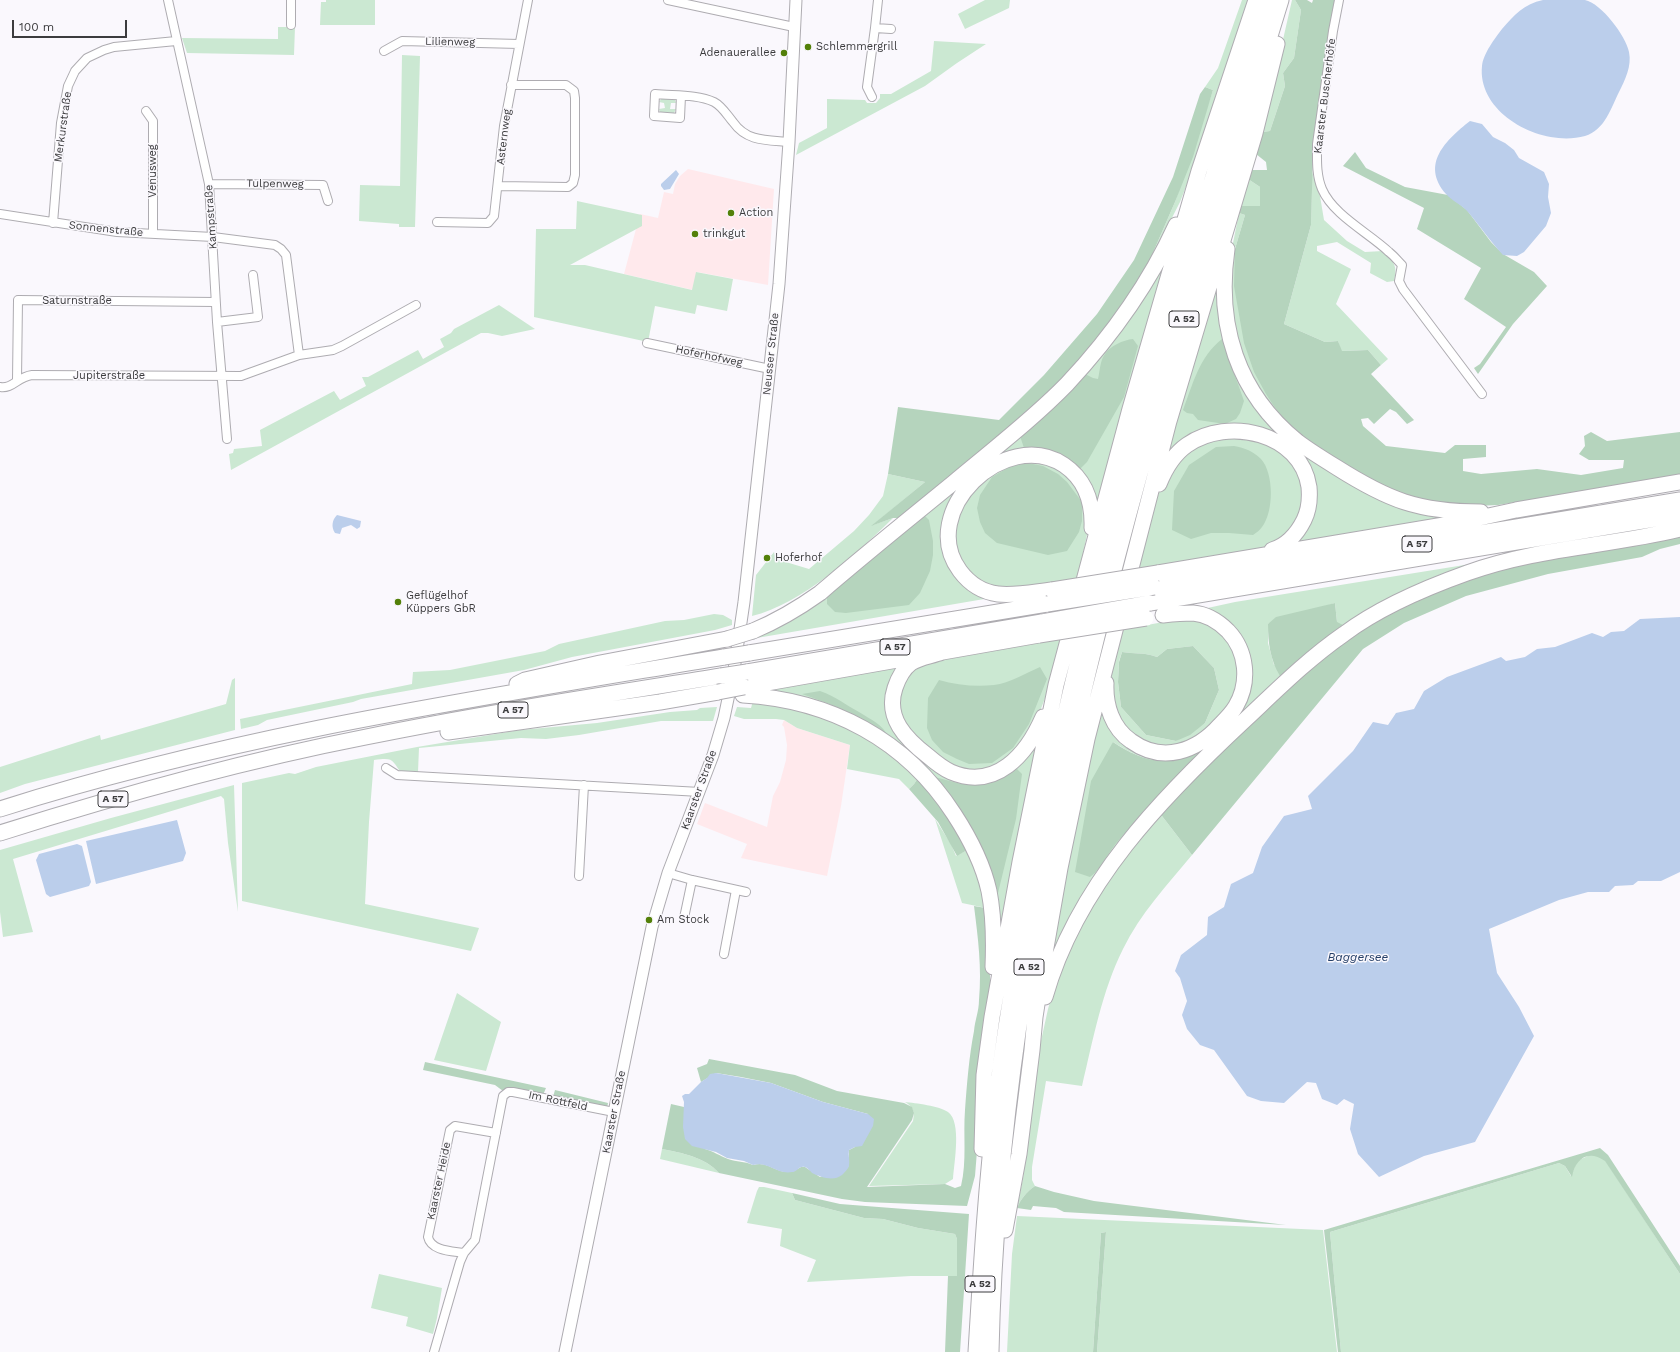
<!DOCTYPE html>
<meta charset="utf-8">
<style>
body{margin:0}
#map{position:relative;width:1680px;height:1352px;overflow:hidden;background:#faf8fd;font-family:"Work Sans",sans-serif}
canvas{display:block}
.scale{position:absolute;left:12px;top:20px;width:115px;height:18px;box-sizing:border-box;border:2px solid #3c3c3e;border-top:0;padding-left:5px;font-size:12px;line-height:14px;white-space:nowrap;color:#3c3c3e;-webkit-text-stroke:3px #faf8fd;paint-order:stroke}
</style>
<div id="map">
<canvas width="1680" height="1352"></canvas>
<div class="scale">100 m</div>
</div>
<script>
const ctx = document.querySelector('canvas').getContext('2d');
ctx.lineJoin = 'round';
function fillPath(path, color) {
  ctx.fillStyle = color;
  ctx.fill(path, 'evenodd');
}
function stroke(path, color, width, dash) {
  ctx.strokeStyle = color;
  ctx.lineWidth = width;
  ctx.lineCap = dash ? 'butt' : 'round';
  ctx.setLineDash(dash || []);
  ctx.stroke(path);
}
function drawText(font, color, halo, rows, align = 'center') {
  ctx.font = font + ' "Work Sans",sans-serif';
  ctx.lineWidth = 3;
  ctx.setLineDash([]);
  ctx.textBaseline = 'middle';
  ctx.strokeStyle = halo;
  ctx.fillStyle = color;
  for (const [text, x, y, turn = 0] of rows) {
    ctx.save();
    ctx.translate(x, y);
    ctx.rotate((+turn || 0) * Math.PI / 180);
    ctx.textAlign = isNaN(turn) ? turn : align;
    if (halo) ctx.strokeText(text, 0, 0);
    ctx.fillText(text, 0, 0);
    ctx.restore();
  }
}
const commercial = new Path2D(`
 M688,169l86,20 -6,96 -71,-13 -4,18 -69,-16 16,-60 18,4 6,-26 9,2 2,-10 5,-8z
 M784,720l13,8 53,17 -9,61 -14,70 -86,-18 6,-14 -50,-20 8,-21 62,24 6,-31 7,-14 6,-22 1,-15 -3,-18 -2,-2z`);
const green = new Path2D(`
 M326,0h49v25h-55l1,-23h5z
 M985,0h25l-1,8 -44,21 -7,-15z
 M1242,0h7l-32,91 -21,70 -16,41 -35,69 30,-69 38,-112 -8,-3 13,-19z
 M1292,0h3l6,10 -7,48 -11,15 2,13 -15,45 -8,1z
 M278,27h17l-1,28 -107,-2 -5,-15 96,1z
 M934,41l52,3 -29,19 -32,23 -129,69 3,-12 28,-15v-29l38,1 2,3h9l4,-5v-4h11l40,-23z
 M402,55l18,1 -5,171h-16v-3l-40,-3 1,-36 40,1z
 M662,98l13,1 1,4h-5l-1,6h6l-2,4 -14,-1 -1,-3 6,-1 -1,-5 -5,-1z
 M1312,172l8,24 4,24 23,21 18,11 18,-1c11,11 15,15 11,30l-7,1 -17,-9 1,-10 -34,-21 -20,4v5l34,18 -15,35 52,55 -7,6 -13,-15 -27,1 -3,-10 -13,1 -41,-18 27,-99z
 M1248,179l12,8v19h-19z
 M577,201l65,14v11l-72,39h15l107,25 4,-18 37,7 -6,32 -30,-6 -2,9 -40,-8 -7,36 -114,-25 2,-88h40z
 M1239,213l6,2 -10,34 50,174 -11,-12 -23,-33 -18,-46 -4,-56 4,-33z
 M1171,244l-73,257h-4l-47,-47 -73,21 -29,70 45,53 -239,41 294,-231z
 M1218,276l37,125 201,115 -166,30 12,-13 1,-74 -71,-32 -64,32 3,-24z
 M499,305l36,24 -33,7 -14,-3h-7l-250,137 -2,-16 4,-1 1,-4 28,-3 -2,-16 74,-39 6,9 26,-14 -4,-9h6l50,-27 5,9 21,-12 -4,-8 11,-6 3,-4z
 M1224,436l31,3 32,16 15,26 2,23 -11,25 -24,17 -10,3 -124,20 19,-66 18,-36 23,-21z
 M1038,461l24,10 20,23 6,36 -10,48 -66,12 -15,-1 -15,-7 -14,-11 -9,-12 -6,-28 8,-24 21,-27 28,-15z
 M888,474l37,8 -52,43 20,-7c-35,35 -93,87 -141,98l4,-41 18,-23 2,7 33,10 45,-38 15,-16 14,-19z
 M1483,562l-34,12 -317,258 -83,142 9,-62 42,-203 44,44 67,-14 38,-73 -46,-57 32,-7zM1335,603l2,19 -63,43 -6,-22v-19zM1113,742c14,9 36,21 53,19 13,-1 26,-8 39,-11l-63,63 -33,37 -13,23z
 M714,614l9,1 9,5v5l-17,5 -143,27 -48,13 -163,29 -8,3 -86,18 -9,5 -17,4 -1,-10 172,-35 1,-12 37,-2 95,-19 14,-7 106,-23 19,-1z
 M1179,619l23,2 24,16 13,24v25l-12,25 -30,27 -24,8 -13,-1 -12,-3 -13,-6 -11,-9 -9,-15 -4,-34 3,-20 7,-28zM1193,646l21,22 5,22 -14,33 -29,18 -30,-6 -25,-28 -3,-25 1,-21 3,-9c12,2 23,0 35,5l10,-8z
 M1062,638l-13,50 -14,36 -20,28 -22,14 -14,4h-13l-19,-7 -28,-20 -19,-27 -1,-25 10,-18 16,-12z
 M904,663l-17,31 30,61 65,24 57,-41 -39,196 -8,-40 -60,-116 -120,-79c-10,-3 -33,-6 -40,-11z
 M235,678v52l-210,54 -25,9v-26l100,-32 1,5 125,-36 6,-24z
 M753,701c12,2 25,1 37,5 51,13 89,37 128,72l-4,6 -5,5 -10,-10 -52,-10 3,-24 -53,-17 -13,-8 -8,-1h-32l-10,-3 3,-9 14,1z
 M717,707l-4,14h-52l-82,14 -33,4 -25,-1 -102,10 -1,24h-9l-6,3c-12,-15 -8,-18 -29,-15l-5,62 -4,82 114,24 -8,23 -229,-50v-118l47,-10 6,1 21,-7 101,-20 103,-17 77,-7 73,-11 27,-2 3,-2z
 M234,785l4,127 -10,-69 -4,-44 -3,-3 -208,63 20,73 -30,5 -3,-25v-62l111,-32z
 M1161,812l1,4 30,39c-25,30 -52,59 -69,94 -21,42 -30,91 -41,137l-36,-5 -14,86v13l3,6c-9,6 -14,13 -18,22l6,-30 16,-128 9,-41 10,-35 14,-33 36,-64z
 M935,819l16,25 5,12 11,-6 14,38 5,20 -24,-5z
 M457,993l44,29 -15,49 -52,-11z
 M905,1102c10,1 35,4 43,10 14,10 6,51 5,67l-8,5 -76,2 44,-65c2,-10 0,-14 -8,-19z
 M662,1149c20,4 43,8 57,24l-59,-14z
 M1590,1155l9,1 6,4 75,114v78h-339l-11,-120 229,-69 6,3 6,10 6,-15z
 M759,1187h5l28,6 3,7 69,18 19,1 35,9 37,6 2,5v37h-46l-104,6 9,-22 -36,-14 2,-17 -35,-6 10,-32z
 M1017,1216l306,14 14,122h-240l9,-120 -5,1 -8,119h-86l5,-98z
 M379,1274l63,14 -5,30 -4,16 -27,-8 2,-9 -37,-9z`);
const forest = new Path2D(`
 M1295,0h12l5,3 1,-3h22l-22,154 -2,71 -27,99 41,18 13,-1 4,10 26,-1 13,15 -10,9 43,46 -7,4 -11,-12 -6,-3 -16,15 -6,-6 -7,1 2,7 23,20 59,7 10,-8h31v12l-23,2v12l18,3 56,-5 44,6 42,-7 1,-8h-35l-10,-6 6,-8 -1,-10 7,-4 16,9 73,-9v43l-182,30 -23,1 -44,-3 -45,-14 -67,-39 -34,-27 -19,-29 -12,-22 -10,-29 -10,-57 1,-37 10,-34 -6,-2 2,-7h19v-19l-12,-8 3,-9h16l-1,-8 -10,-8 6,-22 8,-1 15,-45 -2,-13 11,-15 7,-48z
 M1205,87l8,3 -20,67 -18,45 -30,69 -42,61 -30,35 -31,32 -37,32 -105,87h-7l-22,8 54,-44 -37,-8 10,-67 101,13 45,-45 53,-61 37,-54 39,-83 27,-83z
 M1355,152l11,16 39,19 43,8 19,15 24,32 12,12 31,18 13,14 -34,38 -35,50 -4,-6 6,-4 26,-37 -42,-28 17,-31 -64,-39 7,-21 -81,-42z
 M1133,339l5,7 -14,51 -37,65 -8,8 -54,-19 -5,-15 65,-62 8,4 5,1c2,-8 2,-19 7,-25 5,-8 18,-14 28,-15z
 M1222,339l22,62 -4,12 -4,6 -11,5 -27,-4 -5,-6 -6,-1 -4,-3c10,-26 16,-53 39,-71z
 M1234,446c11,2 19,5 27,13 13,14 13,53 1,68 -2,3 -6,6 -9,8l-24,-2h-18l-20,6 -19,-9 2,-39 15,-26 27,-18z
 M1028,463l15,3 15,8 9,8 15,20v19l-3,11 -12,19 -19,4 -51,-12 -12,-10 -5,-11 -3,-14 3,-13 12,-18 19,-11z
 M919,515l6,1 4,4 4,21v14l-3,16 -10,22 -11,12 -63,8 -11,-1 -8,-8v-10z
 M1680,533v11l-20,5 -18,8 -94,17 -82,22 -62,27 -41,26 -171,206 -30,-39 -1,-4 66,-66 104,-96 56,-37 88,-39z
 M1335,603l2,19 6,3 -58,51h-5c-10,-17 -12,-33 -12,-52l8,-7z
 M1193,646l21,22 5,22 -14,33 -15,12 -14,6 -30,-6 -25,-28 -3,-25 1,-20 3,-10c12,2 23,0 35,5l10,-8z
 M1040,667l7,12 -18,45 -16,24 -21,15 -23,1 -12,-5 -14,-7 -11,-12 -5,-12 1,-30 11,-18c17,5 37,7 55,5 16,-2 32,-12 46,-18z
 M820,691c17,6 24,13 39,21 12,8 24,12 30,26 -30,-22 -52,-32 -87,-44z
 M1113,742c15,10 33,19 51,19 12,0 30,-7 42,-11 -30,30 -60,59 -88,91 -10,11 -16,28 -28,36l-15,-5 16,-91z
 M1017,769l5,5 -6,45 -18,74 -5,-2 -58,-114 26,7h23z
 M918,778l26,31 23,41 -10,6 -19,-34 -29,-33 5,-5z
 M974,906l12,2 4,55v25l-15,188 -8,30 -102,-4 -23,-3 -123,-26c-14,-16 -37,-20 -57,-24l9,-45 13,3v6l21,36c8,2 15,7 23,10 9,3 16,2 25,6 11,-3 16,2 25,5 5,2 10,2 14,2l9,-5h4l15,10 29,-11v-16l6,-3 13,-33 -45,-12 -52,-19 -30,-6 -25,-4 -15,9 -4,-14 10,-4 2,-5 86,16 42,16 67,12 8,4 2,6 -2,7 -45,67 78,-3 10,4 6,-2c6,-25 2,-51 4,-76 2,-27 4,-53 9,-79 1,-11 5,-20 5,-31 3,-32 -1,-62 -5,-94z
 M425,1062l121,26 -3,7 -40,-4 -8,-6 -72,-15z
 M555,1090l53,13 -1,5 -54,-11z
 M1600,1148l8,7 72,111v8l-75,-113c-17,-12 -30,-2 -33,16l-7,-11 -6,-3 -229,69 11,120h-3l-14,-122z
 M1035,1186l19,6 40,9 192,24 -222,-13 -8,-4 -23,-2 -2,4 -14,-2c4,-9 9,-16 18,-22z
 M792,1193l48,11 129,10 -9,138h-15l3,-76h9v-37l-2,-5 -37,-6 -35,-9 -19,-1 -69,-18z
 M1106,1232l-9,120h-4l8,-119z`);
const water = new Path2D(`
 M1543,0c12,0 30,0 42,0 16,3 41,36 44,52 3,14 -4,28 -10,40 -8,16 -14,38 -34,44 -43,12 -108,-22 -103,-70 1,-12 13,-28 20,-37 12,-14 22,-25 41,-29z
 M1470,121l12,3 11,13 12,6 9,7 5,8 25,14 5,12 -1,13 3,16 -5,13 -22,26 -7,4 -14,-1c-13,-14 -23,-29 -35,-43 -6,-7 -16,-11 -22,-18 -26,-30 0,-54 24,-73z
 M676,170l3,4 -9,15 -6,1 -3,-4v-2z
 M337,515l24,6 -1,6 -3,2 -6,-4 -9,3 -2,6 -5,-1c-4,-6 -3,-13 2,-18z
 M1680,617v255l-19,9h-23l-5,4 -18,1 -6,6h-21l-29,8 -70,29 8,44 22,34 15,29 -59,106 -51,14 -45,21 -21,-23 -8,-25 4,-25 -10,-5 -7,6 -15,-6 -6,-16 -9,-1 -23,21 -23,-2 -14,-5 -33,-46 -14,-5 -13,-16 -5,-14 5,-14 -7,-23 -5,-7 6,-16 26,-20 1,-18 16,-10 7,-23 22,-11 9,-26 22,-31 28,-7 -4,-13 45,-45 20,-29 15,3 8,-12 18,-4 10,-18 23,-14 54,-20 5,4 19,-4 12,-8 18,-2 37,-14 11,4 8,-5 13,-1 16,-12z
 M177,820l9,33 -3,8 -87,23 -10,-43z
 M77,844l5,2 9,36 -2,4 -39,11 -4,-3 -10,-34 3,-6z
 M716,1073l55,10 52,19 45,12 6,5 -1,7 -11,20 -7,1 -6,3c-1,5 1,11 0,16 -1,3 -5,7 -7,9 -9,7 -21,2 -30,-2 -2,-2 -4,-5 -7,-6 -6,-2 -8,5 -13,5 -15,3 -24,-11 -39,-7l-9,-4 -17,-3 -11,-6 -24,-6 -7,-7 -2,-12 1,-25 -2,-6 3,-2h4l12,-12 6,-4 3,-4z`);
const minor = new Path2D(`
 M168,0l41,184 8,138 10,117
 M668,0l126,27
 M878,0l-3,28 16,1
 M1339,0l-6,31 -16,113c0,15 -1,31 5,45 11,26 47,44 67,63 5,4 9,9 13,13l-3,16 4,8 79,105
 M291,25v-25
 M384,51l18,-10 117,3
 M681,96l-1,22 -26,-2 1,-22c18,2 42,0 59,8 8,4 13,13 19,20 14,20 34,18 56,20
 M872,97l-5,-10 8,-59
 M146,111l7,10v112
 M209,184l114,1 5,16
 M498,186l70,1 5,-4 2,-8v-77l-1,-7 -8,-6h-55
 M0,214l117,18 96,5 62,8 6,4 5,6 13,100
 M437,222l51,1 6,-7 10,-90 24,-126
 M53,223l8,-100 7,-37 7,-15 12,-13 17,-8 10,-3 62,-6
 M217,322l41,-5 -5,-42
 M647,343l123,26
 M17,380l1,-80 197,2
 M0,387c13,2 17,-10 32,-12l209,1 58,-21 34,-5 9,-4 74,-41
 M386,768l11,7 303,17
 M668,873l24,7 54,12
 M579,876l5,-91
 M684,918l8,-38
 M724,954l12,-64
 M464,1253c-12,-2 -33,-2 -36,-16l22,-107 5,-4 41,7
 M434,1352l26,-90 4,-9 11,-13 28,-144 5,-4h5l101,20`);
const secondary = new Path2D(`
 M565,1352l87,-425 16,-54 45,-118 11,-37 10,-48 10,-68 35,-318 10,-142 7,-142`);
const motorway = new Path2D(`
 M1227,249c-11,76 10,144 71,193 12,9 25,17 38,25 52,33 82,45 145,45
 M1159,484c6,-15 15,-30 28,-39 41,-29 114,-12 122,42 1,11 0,23 -5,33 -7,14 -16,25 -32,30
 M1158,573l298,-50 60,-13 164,-28
 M1154,587l526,-87
 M1052,590c-18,2 -37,6 -54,4 -16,-2 -29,-11 -38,-23 -44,-59 45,-145 104,-106 22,15 29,37 28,63
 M1094,594c51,-200 113,-397 173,-594
 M1150,603l530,-88
 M753,631c24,-10 46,-23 67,-38 44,-38 89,-74 133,-110 38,-32 79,-63 114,-99 44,-47 82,-100 109,-159
 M942,652c-10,4 -22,5 -31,11 -8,6 -13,16 -16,25 -10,30 11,51 33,68 7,6 14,12 23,16 45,19 76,-18 92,-55
 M749,653l298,-49
 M747,672l295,-50
 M1106,683c-1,22 6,45 25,58 32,23 66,10 89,-16 6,-6 12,-12 16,-19 14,-24 11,-55 -8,-75 -9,-9 -22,-17 -35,-18 -10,0 -21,1 -30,2
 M517,684l8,-4 75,-17 127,-24
 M744,687l295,-52
 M743,695c88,5 163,45 211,119 15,23 29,50 35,77 5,25 5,50 4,76
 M448,732l212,-30 58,-10
 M0,809c236,-75 480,-111 724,-152
 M0,833c120,-38 243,-72 366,-96 118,-24 237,-42 355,-61
 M1045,997c32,-113 117,-200 201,-278 32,-30 62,-60 98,-85 36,-27 81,-46 123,-61 69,-25 143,-27 213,-44
 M982,1149l2,-74 8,-58 28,-155 36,-177 74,-276 69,-238 57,-171
 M1005,1230l14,-76 13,-104 3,-33 9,-58 16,-91 27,-129 82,-318 86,-288 22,-89
 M976,1352c5,-83 10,-167 20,-250 6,-57 16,-114 26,-170 18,-106 40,-211 67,-315
 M991,1352c10,-463 156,-913 290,-1352`);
const motorwayBridge = new Path2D(`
 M1052,590l106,-17
 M1047,604l107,-17
 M1042,622l108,-19
 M1039,635l107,-17
 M727,639l26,-8
 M724,657l25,-4
 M721,676l26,-4
 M718,692l26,-5`);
const markers = [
 [808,47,4,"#538009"],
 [784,53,4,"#538009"],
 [731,213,4,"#538009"],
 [695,234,4,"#538009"],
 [767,558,4,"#538009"],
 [398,602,4,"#538009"],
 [649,920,4,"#538009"]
];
const shields = [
 [1184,319,30],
 [1417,544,30],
 [895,647,30],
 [513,710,30],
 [113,799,30],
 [1029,967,30],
 [980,1284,30]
];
const shieldNames = [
 ["A 52",1184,319],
 ["A 57",1417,544],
 ["A 57",895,647],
 ["A 57",513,710],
 ["A 57",113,799],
 ["A 52",1029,967],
 ["A 52",980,1284]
];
const streetNames = [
 ["Lilienweg",450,42,1],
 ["Kaarster Buscherhöfe",1325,96,-83],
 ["Merkurstraße",63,127,-82],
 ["Asternweg",504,137,-83],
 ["Venusweg",153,171,-90],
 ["Tulpenweg",275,184,1],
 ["Kampstraße",211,217,-94],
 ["Sonnenstraße",106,229,6],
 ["Saturnstraße",77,301],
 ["Neusser Straße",771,354,-84],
 ["Hoferhofweg",709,356,12],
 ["Jupiterstraße",109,376],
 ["Kaarster Straße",699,790,-70],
 ["Im Rottfeld",558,1101,12],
 ["Kaarster Straße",614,1112,-79],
 ["Kaarster Heide",439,1181,-78]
];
const poiNames = [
 ["Schlemmergrill",816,47],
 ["Adenauerallee",776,53,"right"],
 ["Action",739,213],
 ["trinkgut",703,234],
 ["Hoferhof",775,558],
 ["Geflügelhof",406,596],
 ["Küppers GbR",406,609],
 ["Am Stock",657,920]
];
const waterNames = [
 ["Baggersee",1358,957]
];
fillPath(commercial, '#ffe9ec');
fillPath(green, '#cbe8d2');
fillPath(forest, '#b5d4bd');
fillPath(water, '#bbceeb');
stroke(minor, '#aeacb1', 10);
stroke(secondary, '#aeacb1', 13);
stroke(motorway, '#aeacb1', 17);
stroke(minor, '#fff', 8);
stroke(secondary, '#fff', 11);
stroke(motorway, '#fff', 15);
stroke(motorwayBridge, '#aeacb1', 17, []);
stroke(motorwayBridge, '#fff', 15);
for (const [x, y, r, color] of markers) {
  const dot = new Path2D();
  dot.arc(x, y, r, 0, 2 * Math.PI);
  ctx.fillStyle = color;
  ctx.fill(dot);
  stroke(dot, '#faf8fd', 1.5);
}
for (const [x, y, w] of shields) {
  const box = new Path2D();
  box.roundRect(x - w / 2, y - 8, w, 16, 3);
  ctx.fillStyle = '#faf8fd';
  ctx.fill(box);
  stroke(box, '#3c3c3e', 1);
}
drawText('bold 10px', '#3c3c3e', null, shieldNames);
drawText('11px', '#3c3c3e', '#faf8fd', streetNames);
drawText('11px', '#3c3c3e', '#faf8fd', poiNames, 'left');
drawText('italic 12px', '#274169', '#faf8fd', waterNames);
</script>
